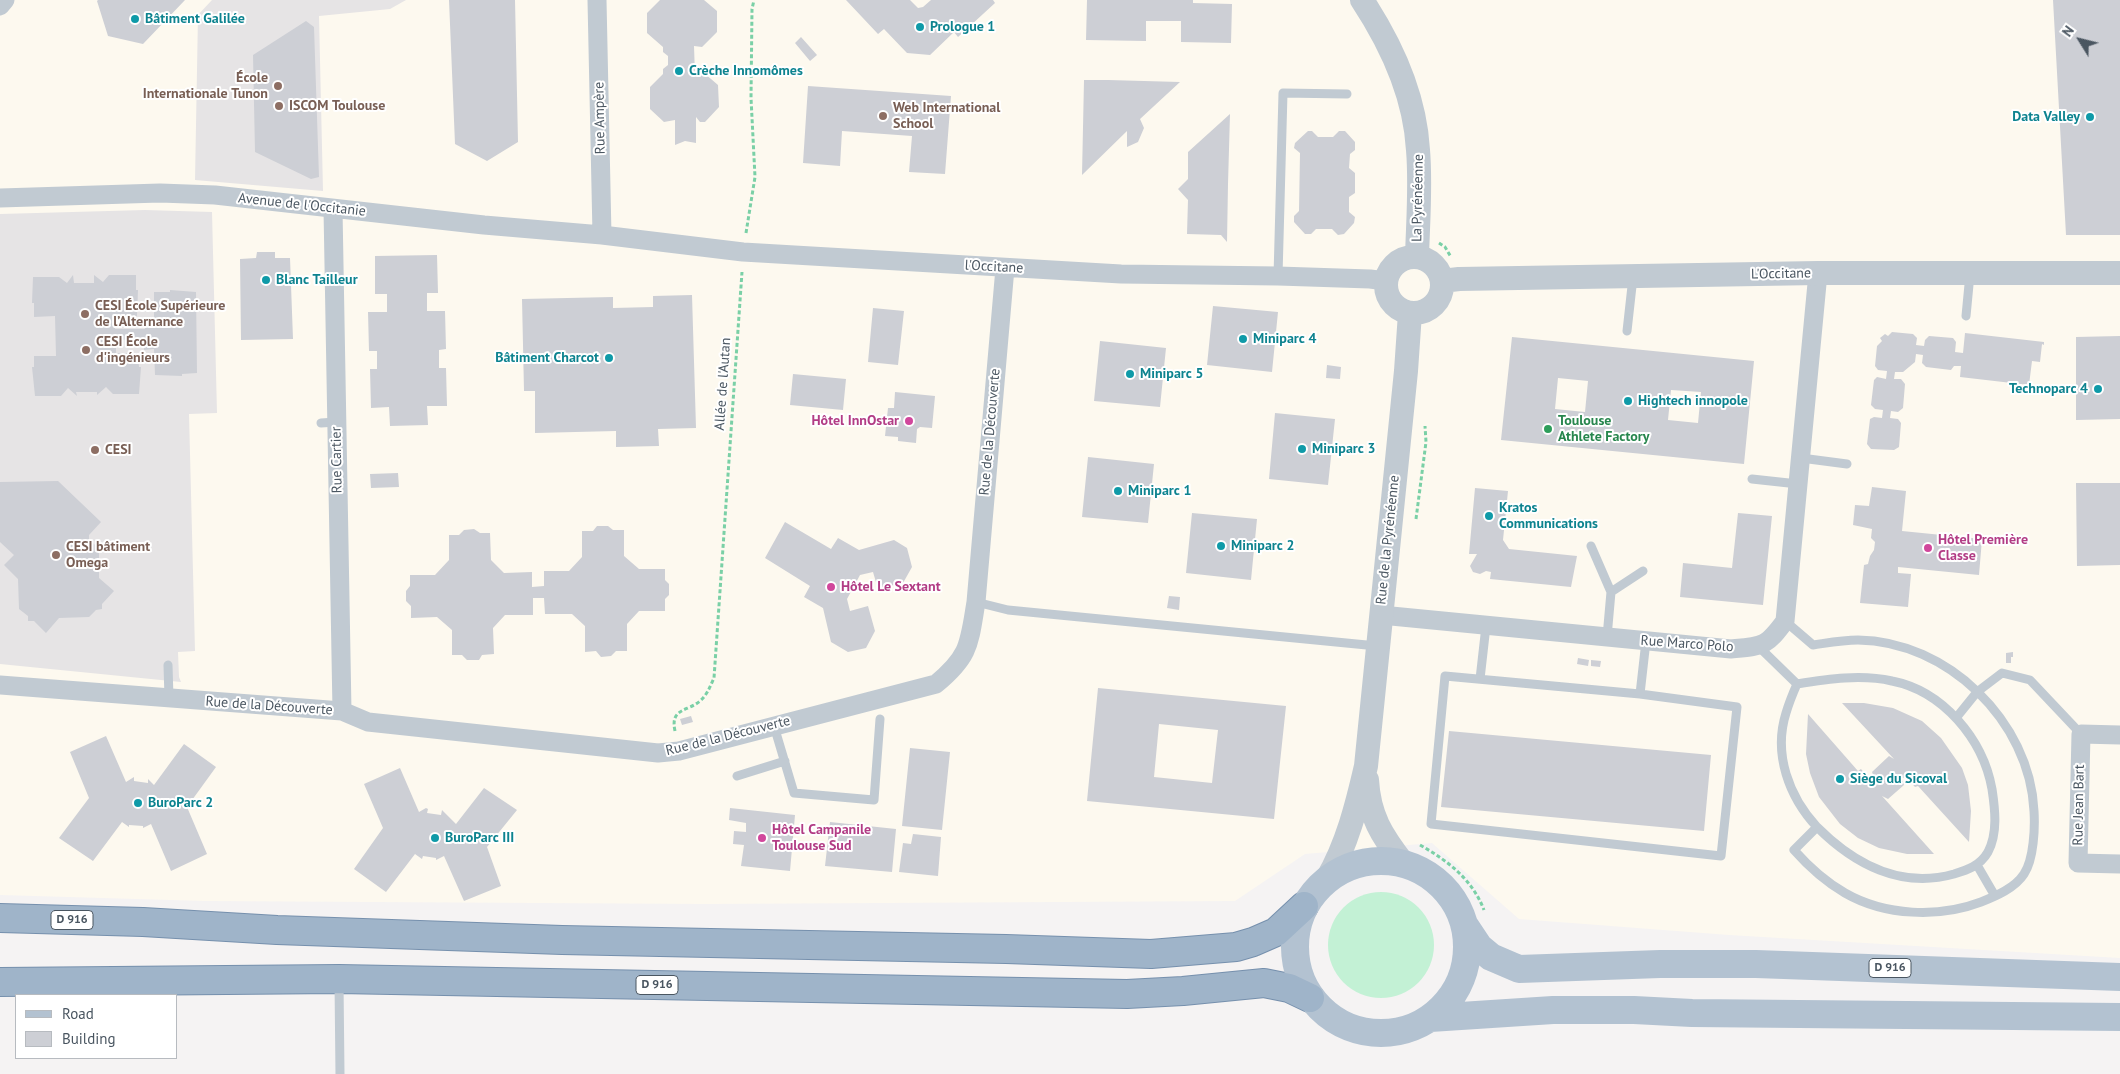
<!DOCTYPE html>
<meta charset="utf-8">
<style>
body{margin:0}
#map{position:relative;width:2120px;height:1074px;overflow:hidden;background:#f5f3f3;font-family:"PT Sans",sans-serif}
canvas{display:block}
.legend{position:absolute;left:15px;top:994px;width:162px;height:65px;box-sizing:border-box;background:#fff;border:1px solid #b7bbc0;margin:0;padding:6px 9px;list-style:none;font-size:15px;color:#4a5661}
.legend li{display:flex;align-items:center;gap:10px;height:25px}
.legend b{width:25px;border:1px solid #b7bbc0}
.north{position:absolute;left:2055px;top:15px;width:50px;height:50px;-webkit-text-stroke:4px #fff;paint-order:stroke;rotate:306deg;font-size:14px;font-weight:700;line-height:20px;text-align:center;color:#4a5661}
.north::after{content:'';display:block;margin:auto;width:18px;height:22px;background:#4a5661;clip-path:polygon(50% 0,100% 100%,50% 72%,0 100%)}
</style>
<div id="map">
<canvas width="2120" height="1074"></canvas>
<ul class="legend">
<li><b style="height:6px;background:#b3c2d1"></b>Road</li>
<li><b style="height:14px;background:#cdcfd5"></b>Building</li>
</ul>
<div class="north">N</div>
</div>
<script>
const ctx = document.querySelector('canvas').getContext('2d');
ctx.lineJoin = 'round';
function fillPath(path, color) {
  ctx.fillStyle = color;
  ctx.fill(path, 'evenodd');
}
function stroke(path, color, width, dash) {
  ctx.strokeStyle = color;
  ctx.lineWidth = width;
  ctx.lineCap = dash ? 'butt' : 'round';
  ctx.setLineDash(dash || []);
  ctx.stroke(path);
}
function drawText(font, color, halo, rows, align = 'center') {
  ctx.font = font + ' "PT Sans",sans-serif';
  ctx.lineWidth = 4;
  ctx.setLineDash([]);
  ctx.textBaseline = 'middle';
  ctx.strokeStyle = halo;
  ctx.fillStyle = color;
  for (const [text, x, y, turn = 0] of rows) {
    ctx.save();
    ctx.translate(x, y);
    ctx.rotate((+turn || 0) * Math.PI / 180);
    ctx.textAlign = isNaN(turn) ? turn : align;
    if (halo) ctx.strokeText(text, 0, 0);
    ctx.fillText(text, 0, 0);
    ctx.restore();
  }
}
const commercial = new Path2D(`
 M0,0h2120v958l-391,-23 -210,-16 -87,-76 -127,11 -70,47 -529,3 -501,-3 -205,-6z`);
const education = new Path2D(`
 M212,0h194l-16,9 -71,7 4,175 -128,-11 3,-165z
 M145,210l67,2 5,201 -28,1 6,237 -17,1 1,25 2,5 -181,-18v-450z`);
const green = new Path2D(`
 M1328 945a53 53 0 1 1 106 0a53 53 0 1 1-106 0Z`);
const building = new Path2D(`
 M98,0h87l-42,44 -35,-8 -11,-35z
 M449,0h66l3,142 -31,19 -32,-17z
 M660,0h44l13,11v21l-15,15 -8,-1 1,29 9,-2 14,12 1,22 -14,15h-5l-4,-5v26l-11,-2 -10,4v-25l-11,2 -14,-13v-22l13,-13v-5l5,-4v-9l-5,-4v-5l-16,-14v-20z
 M846,0h64l8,8 5,-1 8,-7h62l2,3 -37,34 -4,-5 -24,23 -23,-2 -23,-24 -6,5z
 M1087,0h106v3l39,1 -1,39 -50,-1v-21h-35v20l-60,-1z
 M2053,0h67v235h-54z
 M306,21l8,6 5,150 -8,2 -56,-27 -2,-97z
 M801,37l16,18 -7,6 -15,-18z
 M1084,80h24l72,2 -40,37 4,9 -6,14 -11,5v-16l-45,44z
 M808,86l143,10 -6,78 -36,-2 3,-36 -70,-5 -2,35 -37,-3z
 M1230,114l-2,70 -1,58 -6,-7 -34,-1 1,-34 -10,-11 10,-10v-27z
 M1308,131h4l6,6h15l6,-6h6l10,11v8l-5,4 -1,14 6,5v20l-6,4v15l6,5 -1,6 -10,11 -6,1 -6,-6h-16l-5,5h-6l-11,-12v-6l5,-5 1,-58 -6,-5 1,-5z
 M257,252h18v6h15l3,81 -52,1 -1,-81 16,-1z
 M437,255l1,38h-11v18h18l1,38 -7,1v18h7l1,38h-20l1,19 -38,1 -1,-19 -18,1 -1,-39h7v-18h-8l-1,-39h19v-18h-12v-38z
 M73,275l1,8h20v-8l9,7 6,-7h27v15h2l-1,26h-22v13h30v-11h9v-26h16v-2l26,2 1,81 -15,1v2l-27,-1 -1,-26 -10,1v-11l-28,1v13h22l1,14h2l-2,27h-26l-7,-7 -9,8v-3h-21l1,4 -9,-8 -7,8h-26l-3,-29h2v-11h22l-1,-40 -21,1v-14h-2l1,-26h26l8,6z
 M692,295l4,133 -38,1 1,17 -43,1v-16l-81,2v-42h-11l-2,-92 91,-2v11l40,-1v-11z
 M1213,306l65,6 -6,60 -65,-7z
 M873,308l31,3 -6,54 -30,-3z
 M1892,332l21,2 4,4 -1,7 8,1 1,-6 4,-4 24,2 3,4 -1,10 8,1 2,-20 79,9v3l-2,-1 -2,18 -8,-1 -3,24 -69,-8 1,-11h-7l-3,4 -25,-3 -4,-4 1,-8 -7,-1 -1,8 -12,10h-8l-1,7h7l4,5 -2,24 -5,4 -7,-1 -1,7 8,1 3,4 -2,24 -5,3 -23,-1 -4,-5 3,-25 4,-2 8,1 1,-8 -8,-1 -4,-4 3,-25 3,-3 9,2 1,-8 -9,-1 -3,-4 2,-20 5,-5 -2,-3 5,-4 3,2z
 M2120,336v83l-44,1v-83z
 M1512,337l242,24 -10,103 -243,-24zM1558,378l30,3 -3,31 -30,-3zM1671,390l30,2 -3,31 -30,-3z
 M1100,341l66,7 -6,59 -66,-6z
 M1327,365l14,2 -1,12 -14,-1z
 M793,374l53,5 -3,31 -53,-5z
 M895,392l40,4 -3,32 -12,-1 -3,2 -1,14 -18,-2v-4l-13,-1 3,-28h6z
 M1275,413l60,6 -7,66 -59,-6z
 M1088,457l66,7 -6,59 -66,-6z
 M398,473l1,14 -28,1 -1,-14z
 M58,481l43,41 -12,13v5l10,8v30l15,13 -12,13v5l-6,1 -7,7 -30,1 -13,15 -12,-12h-6v-5l-9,-7 -1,-30 -14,-14 10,-10 -14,-13v-60z
 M2076,483h44v82l-43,1z
 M1872,487l34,4 -4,40 80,8 -3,36 -81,-8v6l13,1 -3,33 -48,-4 4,-38 4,-1 2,-8 4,-6 1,-8 -4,-4 1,-9 -19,-4 2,-20 14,1z
 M1475,488l33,3 -5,49 6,9 68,7 -6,31 -81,-8 1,-7 -5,-1 -6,3 -7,-2 -3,-6 7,-12h-8z
 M1192,513l65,6 -6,61 -65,-7z
 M1738,513l34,3 -9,89 -83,-8 3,-34 49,5z
 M785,522l46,27 7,-11 21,12 35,-10 13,8 5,19 -9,16 -25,6 -5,-17 -13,3 -13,24 3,12 18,-5 7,25 -9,17 -18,4 -17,-10 -8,-34 -19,-11 6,-11 -45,-28z
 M597,526h11l5,4h11v26l15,13h26v11l4,4v11l-4,4v12h-26l-12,13v27h-11l-5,5 -10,1 -5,-6 -11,1v-26l-13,-12h-27l-1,-16h-11v17h-28l-12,13 1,26 -12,1 -3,5h-12l-5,-5h-10v-25l-15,-13 -26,1v-12l-5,-5v-10l4,-5v-11h25l14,-15v-25h10l5,-5 10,-1 6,4h10l1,27 13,13 28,-1v15l12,-1v-15h25l13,-14v-26h11z
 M1169,596l11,1 -1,13 -12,-2z
 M2013,652v5h-2v6h-5v-10z
 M1578,658l11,2 -1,6 -11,-2z
 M1591,660l10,1 -1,6 -9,-1z
 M1098,688l188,18 -12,113 -187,-18zM1159,724l59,6 -6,53 -58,-6z
 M1842,703h22l29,5 29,13 19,17 21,30 6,17 3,26 -2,31 -51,-56 -3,1 -9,-10 -4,1 2,7 -16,14 -6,-3 52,58h-27l-28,-6 -21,-10 -18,-14 -21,-27 -9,-24 -4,-19 2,-40 50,57 3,-2 8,10 5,-2 -2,-5 17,-16 5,3z
 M691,716l2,6 -11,3 -2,-6z
 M1449,731l262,24 -7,76 -263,-24z
 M106,736l20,46 8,-5v4l14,2v-4l6,6 30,-41 32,23 -29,40 20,47 -36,17 -20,-47 -8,4v-2l-14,-1v2l-7,-5 -29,39 -34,-23 30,-40 -19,-46z
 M910,748l40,4 -8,78 -40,-4z
 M400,768l19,44 7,-4 2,1 -1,4 14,2 1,-5 14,14 28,-36 33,22 -30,37 14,39 -37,15 -20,-45 -8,4v-2l-13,-2 -1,3 -7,-5 -29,38 -32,-23 29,-41 -19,-44z
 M730,808l65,7 -5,56 -49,-5 3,-21 -11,-1 1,-13 12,1v-9l-17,-3z
 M830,822l66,7 -4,43 -67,-6z
 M913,834l28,3 -3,39 -39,-4 4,-29 8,1z`);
const path = new Path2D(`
 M746,233l9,-56 -4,-79 1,-89 2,-9
 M1439,243l6,4 6,10
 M1433,314l10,-10
 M1416,519l10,-77 -1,-16
 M675,731c-5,-23 12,-19 25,-30 7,-6 10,-14 14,-23l28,-406
 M1420,845c28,16 52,34 64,65`);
const service = new Path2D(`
 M1278,276l5,-183 64,1
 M1966,316l4,-42
 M1627,331l6,-54
 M321,423l15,-1
 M1801,458l46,6
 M1752,479l46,5
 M1591,546l20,46 -4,45
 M1611,592l32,-21
 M976,602l32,8 369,36
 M1759,647l38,37c-4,9 -8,19 -11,29 -13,41 3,84 31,114l-23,23c15,17 32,32 51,43 40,23 94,25 136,9 15,-6 34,-14 43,-28 10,-15 11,-47 10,-63 -4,-90 -87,-170 -176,-171 -16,0 -31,3 -45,5l-28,-24
 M168,665l1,33
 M1480,679l6,-53
 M1797,684c31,-5 64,-10 95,-3 51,10 91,58 100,108 3,20 6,44 -4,63 -8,14 -21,18 -34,22 -53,15 -100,-10 -137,-47
 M1640,694l-195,-18 -14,148 290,32 16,-149 -97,-13 6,-53
 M1956,718l21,-26 25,-19 28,7 51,54
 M774,726l20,67 80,7 6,-81
 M737,776l48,-15
 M1977,865l18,31
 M339,982l1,92`);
const minor = new Path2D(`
 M597,0l5,235
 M0,6l5,-6
 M0,198l160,-5 55,2 269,30 118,10 141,17 378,22 157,2 92,3 16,2
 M333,209l9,502
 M1381,615l350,34c32,-3 35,-2 54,-28l33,-348
 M0,685l342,26 26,11 290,31 21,-2 257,-67c34,-28 33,-40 40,-82l29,-334
 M2120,735l-39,-1 -3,129 42,1`);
const tertiary = new Path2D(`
 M1362,0c29,44 53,96 56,150 3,35 0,71 -1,107
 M1386 285a28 28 0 1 1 56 0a28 28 0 1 1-56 0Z
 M1442,281l17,-2 359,-6h302
 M1367,780c2,36 15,56 36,83
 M1327,879c20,-34 30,-74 39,-113l40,-395 4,-58`);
const primary = new Path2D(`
 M1295 947a86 86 0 1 1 172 0a86 86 0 1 1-172 0Z
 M1465,926l14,21 12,10 28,12 141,-5h96l364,13
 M1430,1018l123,-8h81l58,3 428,4`);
const trunk = new Path2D(`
 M0,918l143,4 134,8 285,10 444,9 145,5 85,-7 17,-5 23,-10 28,-26
 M0,982l339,-3 788,15 56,-3 81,-8 25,5 21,10`);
const markers = [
 [135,19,5,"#0f9aa8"],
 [920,27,5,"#0f9aa8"],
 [679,71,5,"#0f9aa8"],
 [278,86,5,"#8d6e63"],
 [279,106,5,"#8d6e63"],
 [883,116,5,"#8d6e63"],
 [2090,117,5,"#0f9aa8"],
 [266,280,5,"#0f9aa8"],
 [85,314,5,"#8d6e63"],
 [1243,339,5,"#0f9aa8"],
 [86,350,5,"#8d6e63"],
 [609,358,5,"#0f9aa8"],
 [1130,374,5,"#0f9aa8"],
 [2098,389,5,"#0f9aa8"],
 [1628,401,5,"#0f9aa8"],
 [909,421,5,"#d1479c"],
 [1548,429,5,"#2e9e5b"],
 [1302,449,5,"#0f9aa8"],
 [95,450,5,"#8d6e63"],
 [1118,491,5,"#0f9aa8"],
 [1489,516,5,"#0f9aa8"],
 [1221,546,5,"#0f9aa8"],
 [1928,548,5,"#d1479c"],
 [56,555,5,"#8d6e63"],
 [831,587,5,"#d1479c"],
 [1840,779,5,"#0f9aa8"],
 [138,803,5,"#0f9aa8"],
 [435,838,5,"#0f9aa8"],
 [762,838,5,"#d1479c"]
];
const shields = [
 [72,920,42],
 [1890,968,42],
 [657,985,42]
];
const shieldNames = [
 ["D 916",72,920],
 ["D 916",1890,968],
 ["D 916",657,985]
];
const cultureNames = [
 ["Bâtiment Galilée",145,19],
 ["Prologue 1",930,27],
 ["Crèche Innomômes",689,71],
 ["Data Valley",2080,117,"right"],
 ["Blanc Tailleur",276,280],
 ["Miniparc 4",1253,339],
 ["Bâtiment Charcot",599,358,"right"],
 ["Miniparc 5",1140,374],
 ["Technoparc 4",2088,389,"right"],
 ["Hightech innopole",1638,401],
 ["Miniparc 3",1312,449],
 ["Miniparc 1",1128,491],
 ["Kratos",1499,508],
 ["Communications",1499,524],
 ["Miniparc 2",1231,546],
 ["Siège du Sicoval",1850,779],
 ["BuroParc 2",148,803],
 ["BuroParc III",445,838]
];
const educationNames = [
 ["École",268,78,"right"],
 ["Internationale Tunon",268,94,"right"],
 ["ISCOM Toulouse",289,106],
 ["Web International",893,108],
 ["School",893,124],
 ["CESI École Supérieure",95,306],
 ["de l’Alternance",95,322],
 ["CESI École",96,342],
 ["d'ingénieurs",96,358],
 ["CESI",105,450],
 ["CESI bâtiment",66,547],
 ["Omega",66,563]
];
const streetNames = [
 ["Rue Ampère",600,118,-91],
 ["La Pyrénéenne",1418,198,-89],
 ["Avenue de l'Occitanie",302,205,6],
 ["l'Occitane",994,267,3],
 ["L'Occitane",1781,274,-1],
 ["Allée de l'Autan",723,384,-86],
 ["Rue de la Découverte",990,432,-85],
 ["Rue Cartier",337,460,-91],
 ["Rue de la Pyrénéenne",1388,540,-84],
 ["Rue Marco Polo",1687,644,4],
 ["Rue de la Découverte",269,706,4],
 ["Rue de la Découverte",728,736,-14],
 ["Rue Jean Bart",2079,805,-89]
];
const hotelNames = [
 ["Hôtel InnOstar",899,421,"right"],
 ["Hôtel Première",1938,540],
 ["Classe",1938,556],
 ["Hôtel Le Sextant",841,587],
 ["Hôtel Campanile",772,830],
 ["Toulouse Sud",772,846]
];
const leisureNames = [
 ["Toulouse",1558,421],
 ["Athlete Factory",1558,437]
];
fillPath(commercial, '#fdf9ef');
fillPath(education, '#e6e4e5');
fillPath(green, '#c3f1d5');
fillPath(building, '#cdcfd5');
stroke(trunk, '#7690ad', 30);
stroke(path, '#7ad0a6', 3, [4, 2.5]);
stroke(service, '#c1cad2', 9);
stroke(minor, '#c1cad2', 19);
stroke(tertiary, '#c1cad2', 24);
stroke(primary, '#b3c2d1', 28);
stroke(trunk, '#9fb4c9', 28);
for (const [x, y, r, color] of markers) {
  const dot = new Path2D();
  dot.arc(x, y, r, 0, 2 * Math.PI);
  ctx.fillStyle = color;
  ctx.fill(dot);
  stroke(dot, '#fff', 2);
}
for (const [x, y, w] of shields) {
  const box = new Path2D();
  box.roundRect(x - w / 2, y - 9.5, w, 19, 4);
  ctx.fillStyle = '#fff';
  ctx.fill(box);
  stroke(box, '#4a5661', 1);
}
drawText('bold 12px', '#4a5661', null, shieldNames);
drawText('bold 14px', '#0d838f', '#fff', cultureNames, 'left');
drawText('bold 14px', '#785e54', '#fff', educationNames, 'left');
drawText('14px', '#4a5661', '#fff', streetNames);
drawText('bold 14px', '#b23c85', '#fff', hotelNames, 'left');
drawText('bold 14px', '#27864d', '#fff', leisureNames, 'left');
</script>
